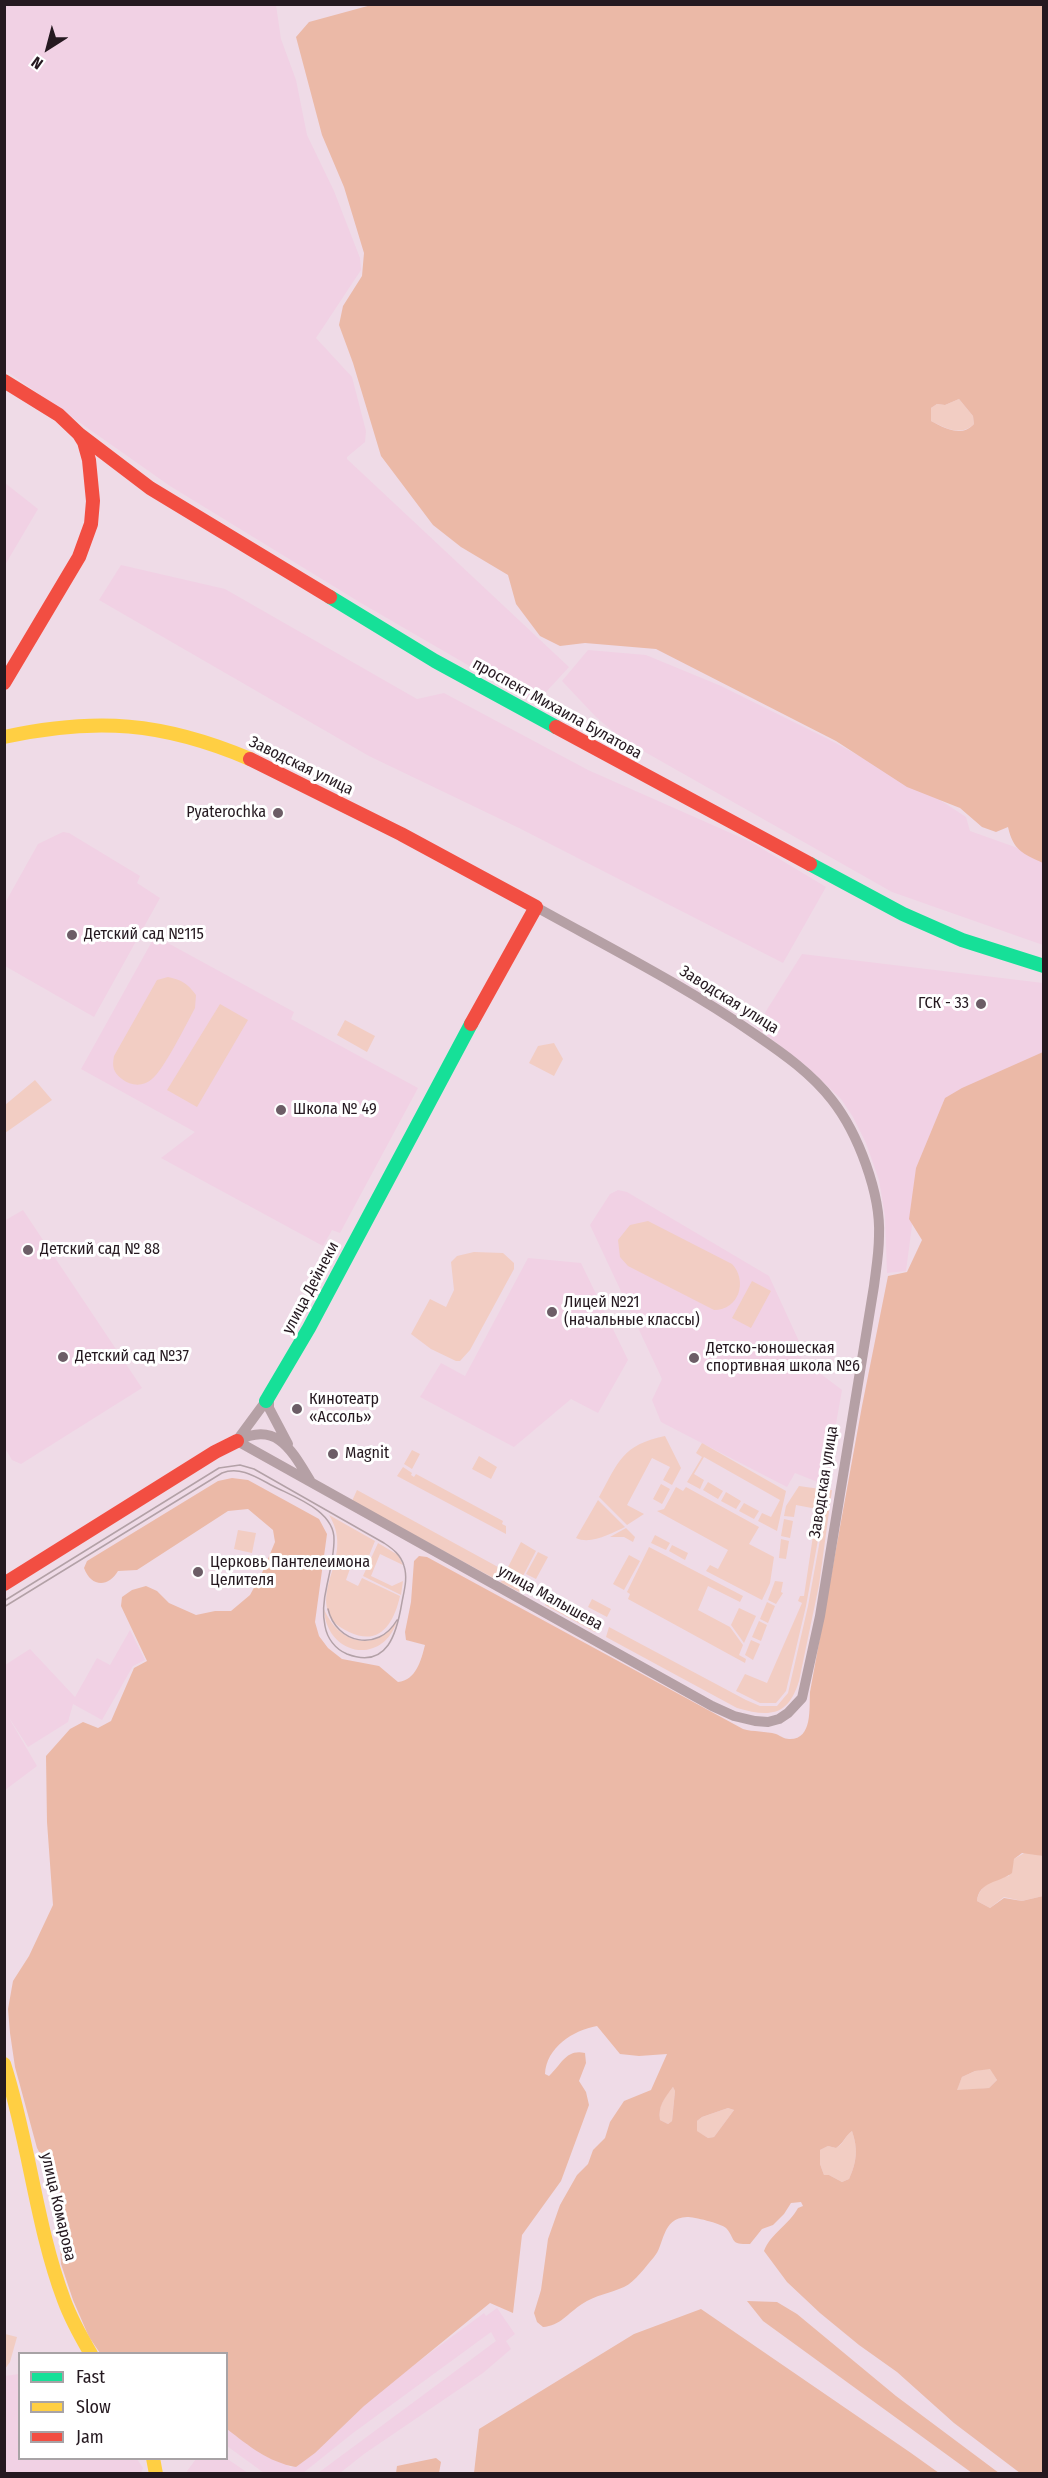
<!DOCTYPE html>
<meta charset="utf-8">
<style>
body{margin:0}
#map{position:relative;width:1048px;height:2478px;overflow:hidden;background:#efdbe7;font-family:"Fira Sans Condensed",sans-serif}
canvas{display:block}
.frame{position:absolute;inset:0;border:6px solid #251920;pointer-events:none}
.legend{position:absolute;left:18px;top:2352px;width:210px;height:108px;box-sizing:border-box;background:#fff;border:2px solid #a8a3a6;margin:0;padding:8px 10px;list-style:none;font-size:18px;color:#251920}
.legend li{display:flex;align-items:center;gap:12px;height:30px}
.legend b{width:30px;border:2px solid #a8a3a6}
.north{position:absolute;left:18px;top:18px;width:60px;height:60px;-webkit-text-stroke:4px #fff;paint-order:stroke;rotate:216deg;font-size:16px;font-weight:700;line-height:24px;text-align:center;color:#251920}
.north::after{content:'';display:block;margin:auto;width:21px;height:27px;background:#251920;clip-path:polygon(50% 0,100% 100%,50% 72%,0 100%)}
</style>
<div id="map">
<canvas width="1048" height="2478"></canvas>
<div class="frame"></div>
<ul class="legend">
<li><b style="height:8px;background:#16e098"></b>Fast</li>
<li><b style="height:8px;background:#ffcf43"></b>Slow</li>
<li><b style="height:8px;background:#f24e42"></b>Jam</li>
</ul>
<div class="north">N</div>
</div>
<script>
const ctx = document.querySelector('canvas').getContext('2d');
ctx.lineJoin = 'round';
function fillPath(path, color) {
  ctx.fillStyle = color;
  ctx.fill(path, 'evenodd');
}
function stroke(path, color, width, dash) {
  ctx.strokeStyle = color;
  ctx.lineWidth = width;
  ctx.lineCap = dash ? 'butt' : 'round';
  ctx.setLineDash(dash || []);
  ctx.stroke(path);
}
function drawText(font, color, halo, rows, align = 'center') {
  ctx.font = font + ' "Fira Sans Condensed",sans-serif';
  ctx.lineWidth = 6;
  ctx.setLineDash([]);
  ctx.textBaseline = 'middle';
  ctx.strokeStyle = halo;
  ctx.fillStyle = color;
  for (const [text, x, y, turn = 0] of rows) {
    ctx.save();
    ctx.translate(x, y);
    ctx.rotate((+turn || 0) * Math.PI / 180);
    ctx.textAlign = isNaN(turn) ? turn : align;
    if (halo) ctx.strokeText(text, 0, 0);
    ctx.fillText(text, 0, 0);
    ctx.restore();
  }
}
const built = new Path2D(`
 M5,5h271l5,34 15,41 11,55 27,56 26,67 1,12 -45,68 36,39 14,54 -1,11 -18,15v2l222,208 -34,37 -174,-101 -191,-117 -165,-116z
 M5,483l33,26 -33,56z
 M121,565l104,24 192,110 27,-6 144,77 163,72 75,45 -43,76 -264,-135 -150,-72 -270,-156z
 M588,650l58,5 75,31 107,53 106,57 32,21 4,14 73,26v88l-151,-53 -270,-153 -26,-22 -34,-36z
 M63,832l6,1 71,43 -3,7 23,15 -66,119 -89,-51v-63l33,-59z
 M155,936l139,76 -3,7 127,69 -78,145 -8,-3 -9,16 -162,-88 34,-26 -114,-63z
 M802,954l241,29v71l-125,126 -12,91 -19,2 -2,-57 -6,-36 -13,-37 -13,-26 -12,-18 -37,-35 -48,-37z
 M618,1190l9,2 142,84 34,74 -2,9 41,31 -17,95 -30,-12 -8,14 -126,-65 -9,-22 10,-21 -72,-154 20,-31z
 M23,1210l119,178 -121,76 -9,-4 -7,-12 -1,-227z
 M528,1258l53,5 47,97 -30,53 -27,-14 -57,48 -94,-50 21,-34 24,13z
 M130,1630l15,30 -12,6 -31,54 -29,-16 -5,18 -40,25 -22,-34 31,53 -32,24v-125l25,-16 45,48 22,-39 13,7z
 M497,2308l18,26 -9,7 5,8 -28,24 -119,81 -24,19h-22l178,-132 -5,-9 -138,101 -50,40h-39l-37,-27 -1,-27 65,49 39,-39 43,-34 111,-82 2,3z
 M19,2374l1,84 117,1 6,9 -2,5h-136v-97z
 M226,2458l22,15 -59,1 -2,-3 9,-12z`);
const green = new Path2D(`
 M959,399l14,17 1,8c-13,13 -29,4 -43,-3v-13l6,-4 8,1z
 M168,977c14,3 20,7 28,18l-1,13c-8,15 -32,63 -43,71 -9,8 -21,7 -30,0 -9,-7 -10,-12 -8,-23l43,-76z
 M220,1004l28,16 -51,87 -30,-17z
 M345,1020l30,16 -8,16 -30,-17z
 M554,1043l9,16 -9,17 -25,-13 9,-17z
 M35,1080l17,20 -47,33v-28z
 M648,1221l84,43c16,17 7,46 -18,46l-86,-44 -8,-9 -2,-17 12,-15z
 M474,1252l29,1 11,10v6l-44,81 -10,11h-4l-25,-12 -20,-15 19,-35 16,8 8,-17 -3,-28 6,-6z
 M752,1281l19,10 -20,37 -19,-10z
 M665,1436l16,32 -9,17 -9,-5 7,-13 -18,-9 -25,47 17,9 -17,11 -28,-28c20,-36 23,-52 66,-61z
 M702,1443l84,48 -9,40 -19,-10 4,-8 9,4 9,-17 -76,-43 -10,17 10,6 -4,9 -13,-7 15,-25 -6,-4z
 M412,1450l8,4 -8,15 -8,-5z
 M479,1456l18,11 -6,12 -19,-10z
 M403,1467l9,6 -1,2 3,2 2,-3 87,47 -1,3 4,2v8l-109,-58z
 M708,1482l15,9 -5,8 -15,-9z
 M661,1484l9,5 -8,15 -9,-5z
 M799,1486l28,4 -21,116 -20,85 -10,12h-16l-24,-12 9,-17 22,9 35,-80 -4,-2 2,-5h4l13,-87 -21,-4 -2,12 -10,-1 2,-10z
 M676,1487l7,4 3,-4 73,40 -10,17 25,13 -4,26 -8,17 -56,-29 4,-6 8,4 10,-19 -71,-39 7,-2z
 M357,1490l152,83 -12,7 -145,-79z
 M829,1490h3l-13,95 -20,96c-11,36 -30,36 -62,27l-131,-71 3,-10 137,73 14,6h17l11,-13 20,-87z
 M726,1492l15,9 -5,8 -15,-8z
 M598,1500l27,27c-13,6 -34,18 -49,11z
 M744,1503l15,8 -5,8 -15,-8z
 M329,1515l46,26 -11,27 -12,-5 -6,17 12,6 4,-8 38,18c-6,27 -20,51 -51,36 -6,-3 -14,-7 -18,-14 -18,-32 23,-63 -2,-103z
 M784,1519l9,2 -3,17 -9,-2z
 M626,1528l9,9 -2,5 -9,-5h-14z
 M238,1530l18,3 -4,20 -18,-4z
 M655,1535l15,8 -4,7 -15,-7z
 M781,1539l8,2 -3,18 -7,-1z
 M521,1542l15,9 -13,25 -15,-9z
 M378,1543l20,12 5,10 -23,-11 -9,22 21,10 11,-5 -2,14 -38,-19z
 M672,1545l16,8 -3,7 -16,-9z
 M649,1547l94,49 -3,6 -32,-16 -10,24 32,17 13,18 -4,10 7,4 -1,4 -117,-64 2,-5 -3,-2z
 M538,1552l10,5 -12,22 -10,-5z
 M629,1555l11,6 -16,29 -11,-6z
 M513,1575l19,11 -3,6 -6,2 -23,-12z
 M775,1581l8,1 -2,10 2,1 -7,11 -8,-4z
 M547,1596l54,30 -6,6 -50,-27z
 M592,1599l19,10 -4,8 -19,-10z
 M767,1602l8,4 -7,17 -8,-4z
 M739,1608l17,8 -12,27 -13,-18z
 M324,1609c14,34 51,45 73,12 -15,46 -71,34 -73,-12z
 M759,1621l8,4 -6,16 -9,-4z
 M751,1640l9,4 -7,16 -8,-5z
 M1026,1852l17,4v40l-21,5 -18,-4 -14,11 -13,-7c2,-16 17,-22 32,-25l5,-17z
 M990,2068l7,12 -8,8 -33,3 6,-14 13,-6z
 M673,2087l2,4 -3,30 -4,3 -8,-4c-2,-15 4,-22 13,-33z
 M728,2108l6,2 -20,27 -6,1 -12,-7 1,-10 5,-4z
 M852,2131c6,18 5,30 -3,48l-7,3 -13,-7h-5l-4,-11v-14l8,-4 8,2c7,-3 9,-12 16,-17z
 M5,2334l12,3 -7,25 -5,7z`);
const forest = new Path2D(`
 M375,4l668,1v858c-20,-9 -30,-13 -35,-36l-12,5 -14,-5 -22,-19 -53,-21 -71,-46 -180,-92 -71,-6 -25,3 -20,-10 -24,-32 -8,-29 -47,-28 -28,-22 -52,-69 -28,-93 -14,-38 4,-19 19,-30 2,-23 -20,-66 -22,-52 -26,-98 13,-15zM959,399l14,17 1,8c-13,14 -29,4 -43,-3v-13l6,-4 8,1z
 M1043,1052v804l-21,-3 -8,6 -2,14c-13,10 -33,8 -35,28l13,7 14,-10 18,3 21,-5v577h-23l-66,-50 -57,-51 -38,-27 -39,-32 -33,-31 -23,-31c6,-17 25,-26 34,-43l5,-2 -2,-4 -10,1 -7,11 -11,11 -11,4 -12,15c-21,1 -14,-5 -24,-16 -6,-5 -32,-11 -39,-11 -26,1 -22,28 -33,40 -8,9 -19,25 -30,30 -13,6 -29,8 -42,17 -14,9 -22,22 -39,23l-6,-5 -3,-9 7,-23 7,-51 12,-34 17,-30 11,-11 5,-14 12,-12 5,-16 14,-21 27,-11 16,-36 -28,2 -19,-2 -23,-28c-24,4 -51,22 -52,48l4,2c13,-12 17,-27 36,-23l1,10 -7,18 7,11 3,13 -28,76 -39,54 -9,78 -23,-10 -126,103 -49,47 -19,14c-28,-5 -47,-21 -69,-38l-1,-75 -126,-1 -11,-16 -16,-37 -12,-36 -1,-19 5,-22 -5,-33 -23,-42 -22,-81 -5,-34 -2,-24 5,-28 16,-25 24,-51 -6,-83 -1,-66 24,-27 13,-7 15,6 13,-7 23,-53 13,-7 -26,-55 1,-9 10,-7 14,-4 11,5 12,12 27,12 19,-4h16l19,-16 12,-22 13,-31 -2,-12 -25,-21 -20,2 -91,59 -19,1c-10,17 -27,16 -34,-3l3,-7 131,-80 14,-3 16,2 71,39 8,15 -12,88 4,14 9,12 14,11 37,7 19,16c18,-2 23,-21 27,-37l-19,-5 -1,-8 6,-30 3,-41 5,-5 8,1 316,172c10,3 23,2 33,5 5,2 8,5 13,5 24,1 20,-31 21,-47l52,-286 26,-130 19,-4 15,-32 -13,-21 7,-51 29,-70 17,-10zM990,2069l7,11 -8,8 -32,2 5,-13 13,-6zM673,2087l2,4 -3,30 -4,3 -8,-4c-2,-14 4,-21 13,-33zM728,2108l6,2 -20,27 -6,1 -11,-7v-10l5,-4zM852,2131c6,18 5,30 -3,48l-7,3 -13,-7h-5l-4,-11v-14l8,-4 8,2c7,-4 9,-12 16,-17z
 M747,2301l30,1 20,12 99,82 103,77h-27l-209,-152z
 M701,2309l210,144 28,20h-465l5,-44 155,-95z
 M436,2458l5,4 -2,11h-43l1,-7z`);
const street = new Path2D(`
 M269,1395v13l19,36
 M238,1439l28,-38
 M237,1441l475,265 22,10 21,5 13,1 11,-3 9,-6 14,-15 18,-82 54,-330c2,-16 5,-33 5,-50 2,-42 -21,-103 -47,-136 -20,-26 -48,-46 -76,-65 -69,-48 -146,-87 -220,-128
 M237,1441c40,-21 55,10 74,41`);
const fast = new Path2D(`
 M330,597l105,64 121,66
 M810,864l93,50 59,26 82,26
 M266,1401l43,-73 162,-304`);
const slow = new Path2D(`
 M4,737c92,-20 159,-15 246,22
 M4,2064c25,77 32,162 60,236 7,19 17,37 27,54
 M153,2458l3,16`);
const jam = new Path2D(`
 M4,381l55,34 20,19 5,8 5,18 4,41 -2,23 -12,33 -75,126
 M79,434l71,54 180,109
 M556,727l254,137
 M250,759l151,75 135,73 -65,117
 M4,1584l211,-132 22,-11`);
const tram = new Path2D(`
 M4,1601l215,-133 21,-3 14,4 130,74c9,6 17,12 20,23 4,12 0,25 -2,36 -5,30 -14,68 -55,52 -12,-5 -20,-16 -22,-28 -3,-13 -1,-28 2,-41 3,-14 7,-30 7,-45 1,-29 -40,-43 -61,-54 -17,-9 -33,-20 -51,-13l-218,134
 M328,1609c8,34 50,44 69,11`);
const markers = [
 [278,813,6,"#6c5d66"],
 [72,935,6,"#6c5d66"],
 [981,1004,6,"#6c5d66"],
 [281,1110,6,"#6c5d66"],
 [28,1250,6,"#6c5d66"],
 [552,1312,6,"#6c5d66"],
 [63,1357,6,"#6c5d66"],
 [694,1358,6,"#6c5d66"],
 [297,1409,6,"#6c5d66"],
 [333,1454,6,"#6c5d66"],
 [198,1572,6,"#6c5d66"]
];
const streetNames = [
 ["проспект Михаила Булатова",557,709,29],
 ["Заводская улица",301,766,26],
 ["Заводская улица",729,1000,32],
 ["улица Дейнеки",311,1288,-62],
 ["Заводская улица",824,1482,-81],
 ["улица Малышева",550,1598,29],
 ["улица Комарова",58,2207,77]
];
const poiNames = [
 ["Pyaterochka",266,813,"right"],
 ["Детский сад №115",84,935],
 ["ГСК - 33",969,1004,"right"],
 ["Школа № 49",293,1110],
 ["Детский сад № 88",40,1250],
 ["Лицей №21",564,1303],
 ["(начальные классы)",564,1321],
 ["Детско-юношеская",706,1349],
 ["спортивная школа №6",706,1367],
 ["Детский сад №37",75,1357],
 ["Кинотеатр",309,1400],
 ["«Ассоль»",309,1418],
 ["Magnit",345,1454],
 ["Церковь Пантелеимона",210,1563],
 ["Целителя",210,1581]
];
fillPath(built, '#f1d1e4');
fillPath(green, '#f2cdc3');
fillPath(forest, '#ebb9a7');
stroke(street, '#b5a0a5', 10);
stroke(fast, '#16e098', 14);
stroke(slow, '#ffcf43', 14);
stroke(jam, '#f24e42', 14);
stroke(tram, '#b3a1a7', 1.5);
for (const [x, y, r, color] of markers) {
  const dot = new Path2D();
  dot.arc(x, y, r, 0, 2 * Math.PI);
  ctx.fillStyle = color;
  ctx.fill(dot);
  stroke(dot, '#fff', 2);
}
drawText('16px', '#251920', '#fff', streetNames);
drawText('16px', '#251920', '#fff', poiNames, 'left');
</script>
